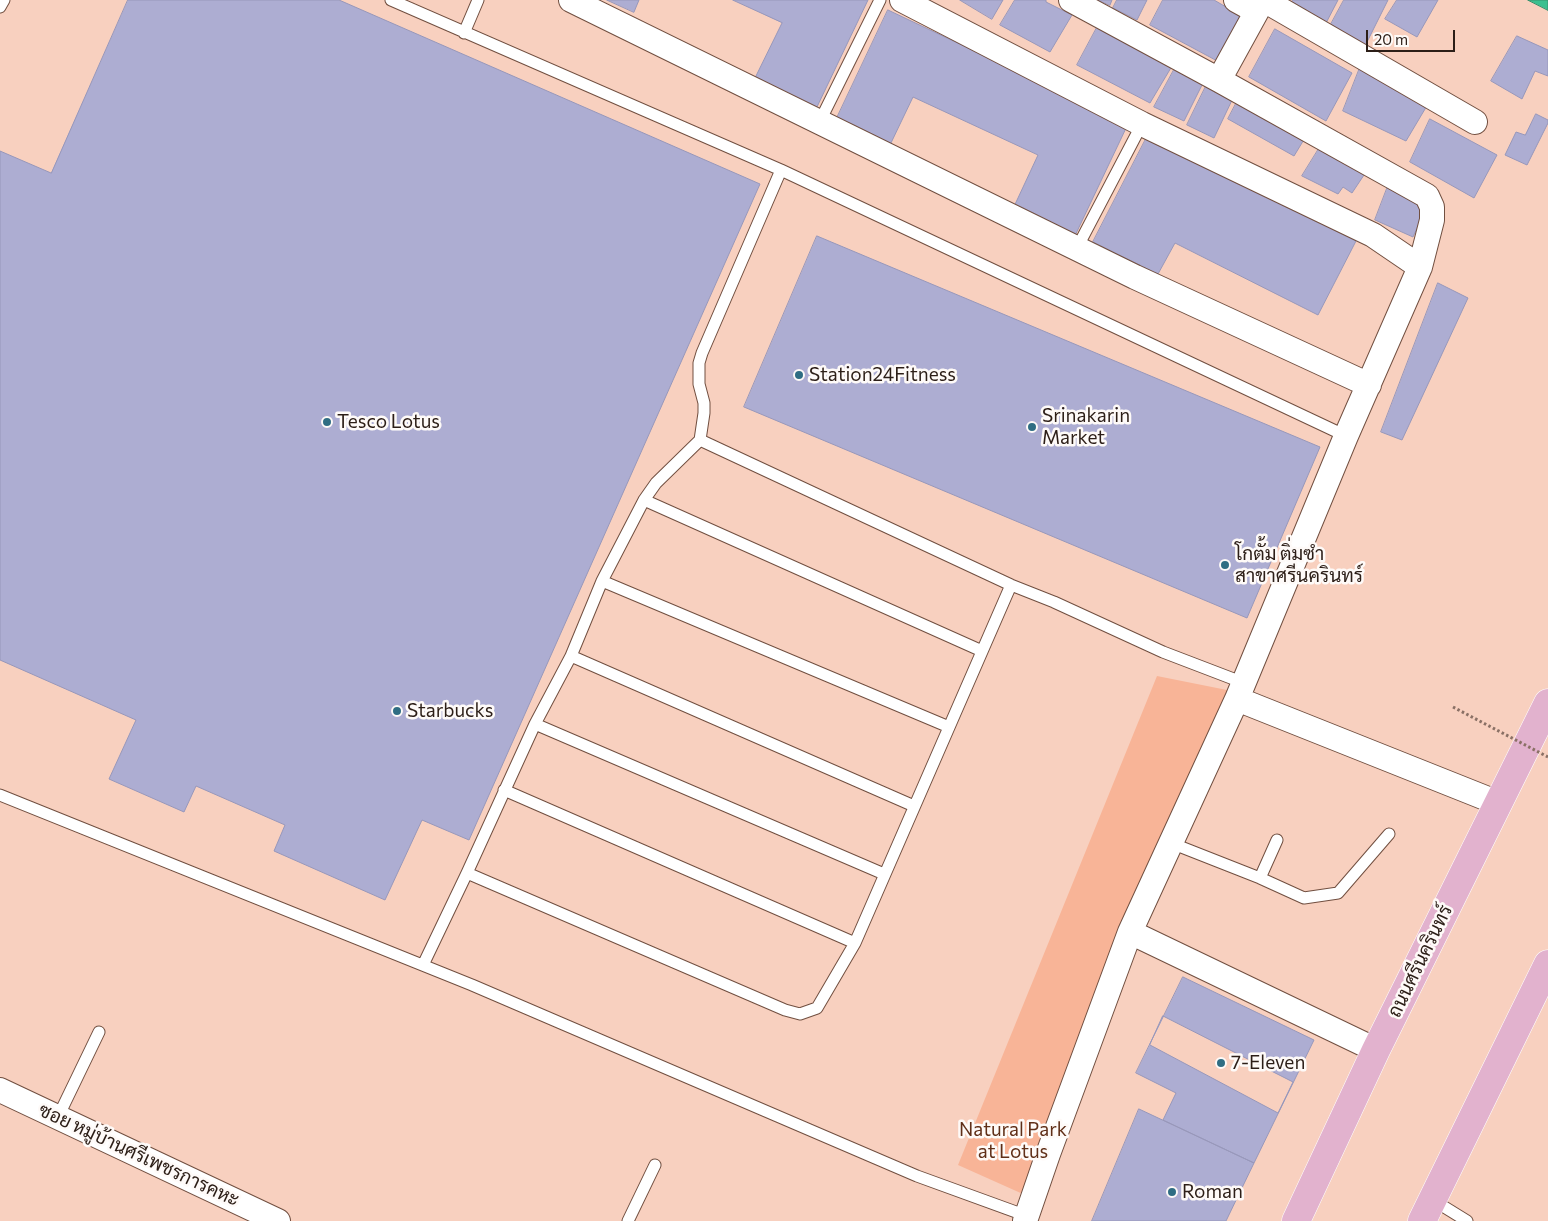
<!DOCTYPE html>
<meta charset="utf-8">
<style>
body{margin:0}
#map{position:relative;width:1548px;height:1221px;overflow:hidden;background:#f8d0bf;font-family:Commissioner,sans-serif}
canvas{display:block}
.scale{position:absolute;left:1366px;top:30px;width:89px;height:22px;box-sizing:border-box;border:2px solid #2c1e17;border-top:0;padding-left:6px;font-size:15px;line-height:18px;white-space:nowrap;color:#2c1e17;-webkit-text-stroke:4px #fefaf8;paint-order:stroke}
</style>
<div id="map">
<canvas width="1548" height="1221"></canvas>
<div class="scale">20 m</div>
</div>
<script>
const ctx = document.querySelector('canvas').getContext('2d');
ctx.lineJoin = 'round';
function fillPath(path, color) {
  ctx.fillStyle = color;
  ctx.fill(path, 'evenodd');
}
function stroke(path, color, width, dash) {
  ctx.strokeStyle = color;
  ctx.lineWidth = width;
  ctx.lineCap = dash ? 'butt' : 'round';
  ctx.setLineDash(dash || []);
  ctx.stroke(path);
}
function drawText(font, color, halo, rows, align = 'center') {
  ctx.font = font + ' Commissioner,Sarabun,sans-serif';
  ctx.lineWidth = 5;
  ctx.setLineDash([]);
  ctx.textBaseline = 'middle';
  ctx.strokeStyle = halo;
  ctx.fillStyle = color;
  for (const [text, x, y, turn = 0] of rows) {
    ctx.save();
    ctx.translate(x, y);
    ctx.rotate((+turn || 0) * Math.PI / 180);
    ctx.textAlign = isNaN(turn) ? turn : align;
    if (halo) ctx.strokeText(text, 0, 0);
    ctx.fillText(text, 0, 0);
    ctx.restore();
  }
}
const green = new Path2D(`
 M1157,676l80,16 -203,507 -76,-34z`);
const water = new Path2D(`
 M1528,0h20v10z`);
const building = new Path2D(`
 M128,0h211l421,184 -291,656 -47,-20 -37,80 -111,-49 11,-26 -89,-39 -12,26 -75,-33 27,-59 -136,-60v-509l51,22z
 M607,0h32l-5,12z
 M733,0h135l-52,109 -62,-29 28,-57z
 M960,0h43l-11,19z
 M1015,0h31v2l26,13 -22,37 -50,-27z
 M1098,0h14l-2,5z
 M1117,0h30l-10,20 -24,-12z
 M1163,0h51l31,18 -24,45 -71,-38z
 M1293,0h45l-13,25 -36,-18z
 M1344,0h44l-23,46 -35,-20z
 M1397,0h41l-21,37 -32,-18z
 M888,10l240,114 -56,118 -61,-29 27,-58 -125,-58 -23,48 -54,-25z
 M1101,20l74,41 -25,42 -73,-38z
 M1275,29l77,44 -26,48 -77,-44z
 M1517,36l31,14v26l-13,-5 -13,28 -31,-18z
 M1361,65l67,39 -22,37 -63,-30z
 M1175,68l29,13 -20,40 -30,-14z
 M1208,82l26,14 -20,42 -27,-13z
 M1240,96l68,37 -14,23 -66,-37z
 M1536,114l12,6v3l-21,42 -22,-10 11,-23 9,3z
 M1430,119l67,36 -23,43 -64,-36z
 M1148,135l208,106 -38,74 -143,-72 -17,31 -65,-32z
 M1320,147l46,25 -14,21 -9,-6 -5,7 -36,-18z
 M1388,186l39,20 -14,31 -38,-17z
 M817,236l503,211 -73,171 -503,-211z
 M1438,283l30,15 -66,142 -21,-8z
 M1183,977l131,63 -60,123 -91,-43 13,-27 -40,-20z
 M1163,1016l130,66 -15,31 -128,-68z
 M1139,1109l115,54 -28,58h-134z`);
const service = new Path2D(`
 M391,0l390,170 -79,183 -3,10v21l5,19v10l-4,27 311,145 43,17 109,50 81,31
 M0,7l4,-7
 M464,33l14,-33
 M819,123l61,-123
 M781,170l565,266
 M1077,248l65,-124
 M644,500l338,151
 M602,581l347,146
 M571,656l343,150
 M535,724l349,150
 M504,790l351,153
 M0,795l472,190 445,191 110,40
 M1171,843l89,35 44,20 34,-5 51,-59
 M467,873l318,137 15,4 17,-6 38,-65 156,-358
 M1260,878l17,-38
 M423,965l44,-92 68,-149 36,-68 31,-75 42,-81 12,-17 44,-43
 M58,1117l41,-85
 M1433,1200l34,21
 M628,1221l27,-56`);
const minor = new Path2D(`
 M571,0l564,277 234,108
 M902,0l240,124 231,111 47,32
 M1071,0l148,80 208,116 5,11v13l-12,47 -74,169 -109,263
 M1236,0l20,11
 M1264,0l211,122
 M1219,80l44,-80
 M1130,932l246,118
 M0,1090l278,131
 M1025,1221l23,-67 82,-222 107,-233 261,104`);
const primary = new Path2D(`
 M1296,1221l80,-171 172,-347
 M1422,1221l126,-257`);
const pathBridge = new Path2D(`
 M1453,707l95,50`);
const markers = [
 [799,375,5,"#2f6d83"],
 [327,422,5,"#2f6d83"],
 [1032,427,5,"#2f6d83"],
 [1225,565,5,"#2f6d83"],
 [397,711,5,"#2f6d83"],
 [1221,1063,5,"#2f6d83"],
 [1172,1192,5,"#2f6d83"]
];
const poiNames = [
 ["Station24Fitness",809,375],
 ["Srinakarin",1042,416],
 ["Market",1042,438],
 ["Tesco Lotus",337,422],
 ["โกตั้ม ติ่มซำ",1235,554],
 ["สาขาศรีนครินทร์",1235,576],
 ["Starbucks",407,711],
 ["7-Eleven",1231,1063],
 ["Roman",1182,1192]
];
const streetNames = [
 ["ถนนศรีนครินทร์",1420,961,-64],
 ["ซอย หมู่บ้านศรีเพชรการคหะ",139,1155,25]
];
const parkNames = [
 ["Natural Park",1013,1130],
 ["at Lotus",1013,1152]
];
fillPath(green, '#f8b497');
fillPath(water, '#3ac090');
stroke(water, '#368f6c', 1);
fillPath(building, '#adadd2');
stroke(building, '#9797ba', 1);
stroke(service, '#714f40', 13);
stroke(minor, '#714f40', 26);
stroke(primary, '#fff', 29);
stroke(service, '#fff', 11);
stroke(minor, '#fff', 24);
stroke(primary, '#e2b2ce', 28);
stroke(pathBridge, '#8a7065', 3, [2.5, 2.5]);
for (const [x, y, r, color] of markers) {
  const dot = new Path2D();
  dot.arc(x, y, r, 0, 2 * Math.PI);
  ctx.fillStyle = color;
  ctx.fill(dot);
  stroke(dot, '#fefaf8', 2);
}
drawText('19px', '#2c1e17', '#fefaf8', poiNames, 'left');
drawText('19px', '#2c1e17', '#fefaf8', streetNames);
drawText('19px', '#602f18', '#fefaf8', parkNames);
</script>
